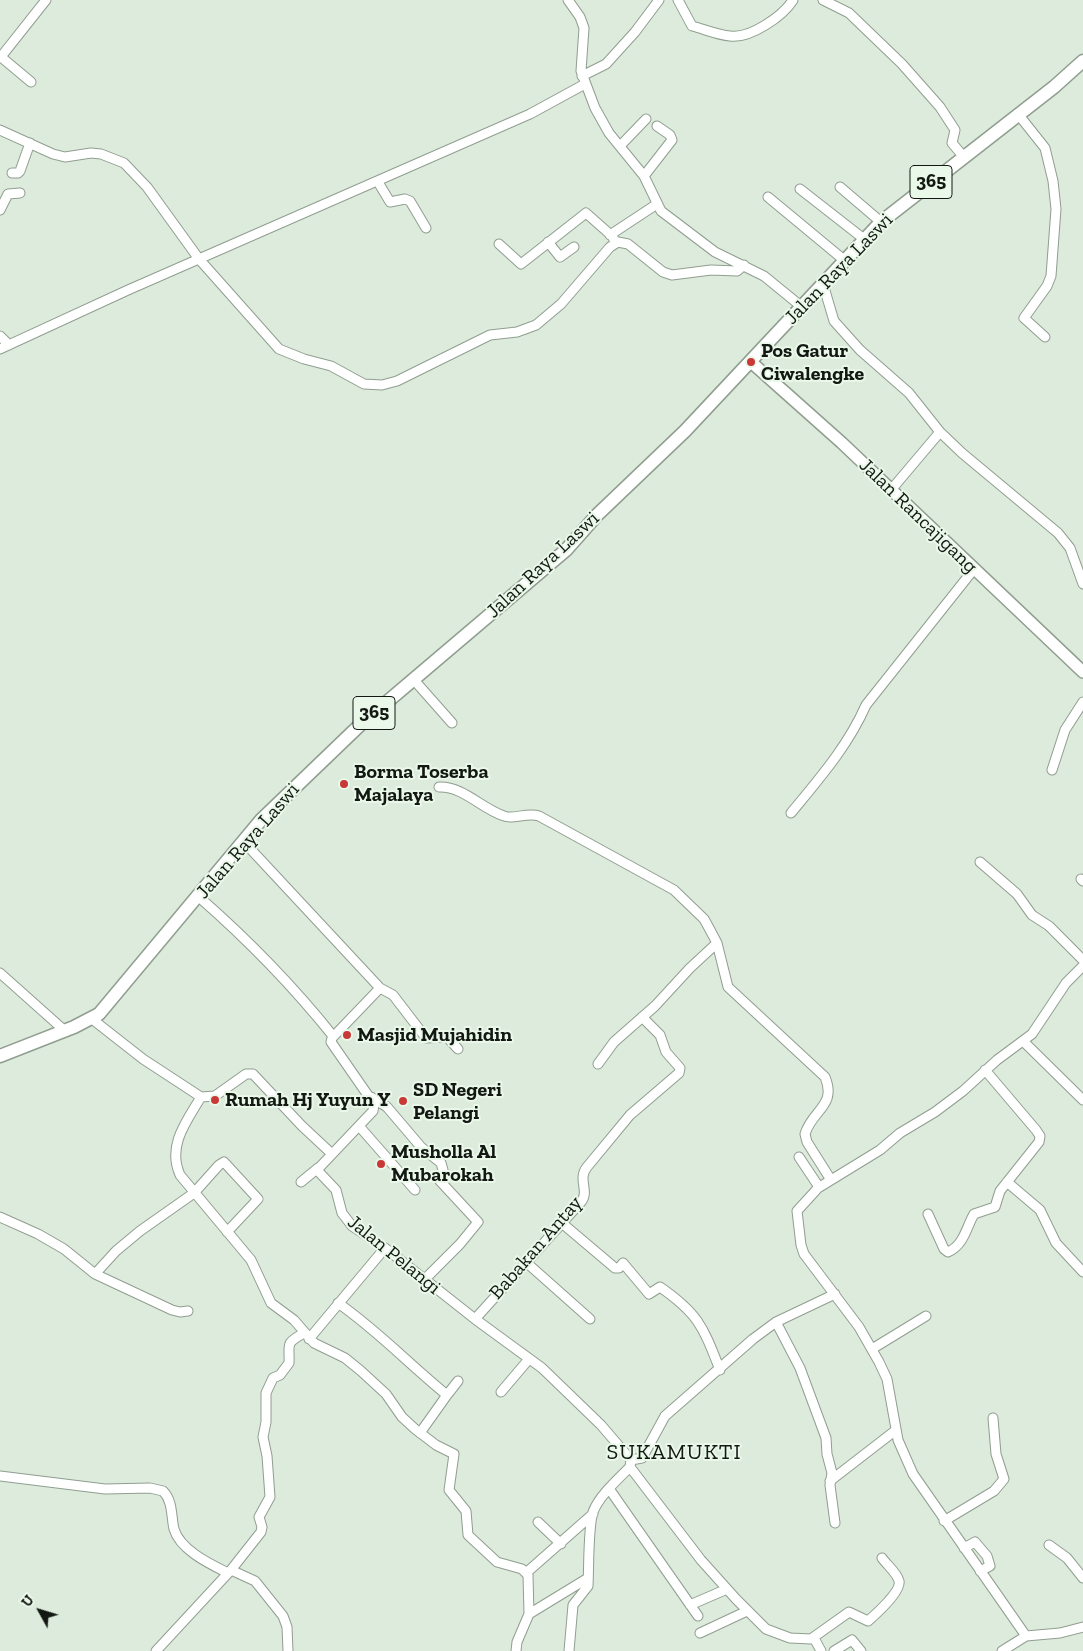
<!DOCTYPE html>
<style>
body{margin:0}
#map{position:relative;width:1083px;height:1651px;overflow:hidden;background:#dcebdc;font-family:"Zilla Slab",serif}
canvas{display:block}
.north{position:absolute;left:15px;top:1586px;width:50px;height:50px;-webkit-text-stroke:4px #e9f8e9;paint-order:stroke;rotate:309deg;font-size:14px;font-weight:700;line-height:20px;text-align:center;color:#131812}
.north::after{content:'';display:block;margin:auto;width:18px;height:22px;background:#131812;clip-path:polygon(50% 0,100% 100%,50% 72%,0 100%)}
</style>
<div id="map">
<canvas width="1083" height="1651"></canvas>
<div class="north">U</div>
</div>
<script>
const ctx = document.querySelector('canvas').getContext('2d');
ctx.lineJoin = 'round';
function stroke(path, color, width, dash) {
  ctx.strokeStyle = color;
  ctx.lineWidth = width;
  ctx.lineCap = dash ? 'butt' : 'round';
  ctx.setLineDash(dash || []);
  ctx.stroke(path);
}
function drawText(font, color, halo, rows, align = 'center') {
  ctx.font = font + ' "Zilla Slab",serif';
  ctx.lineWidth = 4;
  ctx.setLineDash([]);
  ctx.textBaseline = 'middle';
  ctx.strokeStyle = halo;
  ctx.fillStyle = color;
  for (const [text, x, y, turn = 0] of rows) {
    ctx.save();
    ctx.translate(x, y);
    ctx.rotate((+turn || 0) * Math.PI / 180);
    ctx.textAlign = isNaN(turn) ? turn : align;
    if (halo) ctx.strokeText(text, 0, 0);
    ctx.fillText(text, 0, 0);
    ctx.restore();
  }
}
const street = new Path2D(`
 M568,0l12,17 4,11 -3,43 14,37 14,25 35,43 17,35 54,41 49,24 38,31
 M678,0l14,26c12,3 26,9 38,10 20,3 53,-20 63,-36
 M823,0l26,13 53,51 38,43 15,23 -3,13 11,13
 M1,57l30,25
 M0,58l46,-58
 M582,76l24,-12 29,-32 24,-32
 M1018,114l27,34 8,33 3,28 -5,67 -4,10 -23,32 21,19
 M0,130l53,24 12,3 26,-4 10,1 23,9 23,24 52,72 80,90 25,10 27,7 33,18 18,1 15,-4 93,-46 27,-3 19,-7 25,-21 49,-57 8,-5 10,2 35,28 9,3 39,-5 26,1 7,-6
 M620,146l26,-27
 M12,173h6l2,-2 10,-28
 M644,176l28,-36 -2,-5 -13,-9
 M378,182l12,20 15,-3 5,2 16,27
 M840,187l41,35
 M800,189l64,50
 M768,197l76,63
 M0,210l8,-16 12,-1
 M610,235l47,-31
 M548,242l12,15 14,-10
 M499,244l22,20 65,-51 26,23 4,7
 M823,284l11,37 26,29 49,43 31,39 22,21 96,80 12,15 13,36
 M0,336l9,9
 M0,349l128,-59 402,-176 55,-30
 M891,490l49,-58
 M414,680l38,43
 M1052,770l13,-40 18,-28
 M439,787c24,-1 43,22 65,29 9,4 23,-4 35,0l135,74 30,29 5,9 8,15 11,44 97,90c12,29 -13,33 -20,57l2,8 24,38
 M791,813c28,-34 57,-67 75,-108l108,-136
 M244,842l136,146 -48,50 -1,4 43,62 -1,7 -56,59 19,20 6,23 10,13 33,22 90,71 67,49 59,57 30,35
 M980,862l37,32 15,21 17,11 34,34
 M1081,879l2,2
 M199,897c48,42 94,89 134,139
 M0,973l65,58
 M380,988l13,7 33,43 21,-1 11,12
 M92,1019l51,40 58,38c-15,25 -34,49 -21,78l71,85 20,43 23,17 20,23 31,15 16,13 25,23 16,23 13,12 21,16 18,9 -5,36 17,21 2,24 29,27 25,7 6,6 1,39 -12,28 -1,9
 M1023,1041l60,59
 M598,1064l16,-22 41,-36 35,-38 27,-25
 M201,1097l14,-1 31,-22h7l49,52 30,28
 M371,1097l16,10 34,40 20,16 2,7 -3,11 38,41 -18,22 -36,36
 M359,1126l56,64
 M799,1157l20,30
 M301,1182l17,-14
 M1007,1182l33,28 16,33 27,29
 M928,1214l16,35 4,3c16,-7 18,-24 26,-38l21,-7 5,-16 39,-49 1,-6 -4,-6 -51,-60
 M0,1217l38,17 26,15 31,25 77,36 8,2 8,-1
 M563,1224l52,44h4l4,-5 26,31 11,-7c39,27 43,40 60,83
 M527,1263l63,56
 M95,1274l21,-23 24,-20 54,-38 25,-28 5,-3 34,37 -31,33
 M338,1303c39,27 72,62 109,92l-27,38
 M475,1319l106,-117c9,-11 -4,-23 6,-35l43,-52 49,-42 1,-5 -14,-16 -6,-17 -18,-18
 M776,1322l24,46 26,70 1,16 5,19 -2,12 5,38
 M309,1339l76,-91
 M872,1349l54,-33
 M501,1392l28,-33
 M447,1395l11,-14
 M630,1467l71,93 35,39 30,30 24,9 21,1 38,-27 19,9c8,-7 34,-30 31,-40 -2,-8 -12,-16 -17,-23
 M0,1476l105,13 45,-1 13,3c10,10 8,25 11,38 6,21 36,35 54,44
 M830,1481l66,-51
 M610,1490l88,126
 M944,1521l50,-30 10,-12 -8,-25 -3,-36
 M538,1522l23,22
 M1049,1545l18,13 16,20
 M964,1548l11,-6 12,14 3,10 -10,5
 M231,1570l24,11 28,35 4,11 1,24
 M526,1573l67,-59
 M690,1605l37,-16
 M529,1614l59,-36
 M700,1633l47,-22
 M1026,1636l34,-3 23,-6
 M814,1638l7,13
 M156,1651l75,-81 30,-38 1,-5 -3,-10 11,-20 -3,-41 -4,-19 3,-15v-29l7,-15 7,-3 9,-12c1,-19 -5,-19 15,-30
 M569,1651l4,-46 15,-19c1,-17 0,-59 5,-74 6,-16 25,-33 37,-45l1,-7 11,-2 23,-42 88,-77 23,-17 59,-28
 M834,1651l18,-11 9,11
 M1002,1651l24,-15 -113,-162 -15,-34 -11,-61 -8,-17 -20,-35 -55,-73 -3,-9 -4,-34 21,-23 62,-38 20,-17 35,-21 28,-21 34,-31 35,-26 34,-51 17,-17`);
const secondary = new Path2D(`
 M751,362l91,81 241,229`);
const primary = new Path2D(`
 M0,1056l74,-29 25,-13 162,-194 100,-96 205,-174 31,-35 88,-84 196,-209 173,-135 29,-26`);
const markers = [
 [751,362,5,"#c83937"],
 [344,784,5,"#c83937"],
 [347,1035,5,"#c83937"],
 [215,1100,5,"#c83937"],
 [403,1101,5,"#c83937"],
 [381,1164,5,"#c83937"]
];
const shields = [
 [931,182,42],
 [374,713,42]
];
const shieldNames = [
 ["365",931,182],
 ["365",374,713]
];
const streetNames = [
 ["Jalan Raya Laswi",839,269,-46],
 ["Jalan Rancajigang",918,516,44],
 ["Jalan Raya Laswi",543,565,-43],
 ["Jalan Raya Laswi",248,841,-49],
 ["Babakan Antay",536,1248,-49],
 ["Jalan Pelangi",394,1255,39]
];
const poiNames = [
 ["Pos Gatur",761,351],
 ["Ciwalengke",761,374],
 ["Borma Toserba",354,772],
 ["Majalaya",354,795],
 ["Masjid Mujahidin",357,1035],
 ["SD Negeri",413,1090],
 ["Pelangi",413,1113],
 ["Rumah Hj Yuyun Y",225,1100],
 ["Musholla Al",391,1152],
 ["Mubarokah",391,1175]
];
const quarterNames = [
 ["SUKAMUKTI",674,1453]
];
stroke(street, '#909e90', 11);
stroke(secondary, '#909e90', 14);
stroke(primary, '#909e90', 15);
stroke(street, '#fff', 9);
stroke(secondary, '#fff', 11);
stroke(primary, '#fff', 12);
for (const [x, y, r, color] of markers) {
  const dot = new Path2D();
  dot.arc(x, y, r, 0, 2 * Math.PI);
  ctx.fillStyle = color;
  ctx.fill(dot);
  stroke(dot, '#e9f8e9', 2);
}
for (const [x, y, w] of shields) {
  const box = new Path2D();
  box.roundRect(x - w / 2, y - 16.5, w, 33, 4);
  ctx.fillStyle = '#e9f8e9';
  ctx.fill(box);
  stroke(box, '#131812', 1);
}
drawText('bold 19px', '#131812', null, shieldNames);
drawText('20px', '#131812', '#e9f8e9', streetNames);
drawText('bold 20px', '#131812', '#e9f8e9', poiNames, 'left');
ctx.letterSpacing = '1px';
drawText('22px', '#131812', '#e9f8e9', quarterNames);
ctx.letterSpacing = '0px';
</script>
